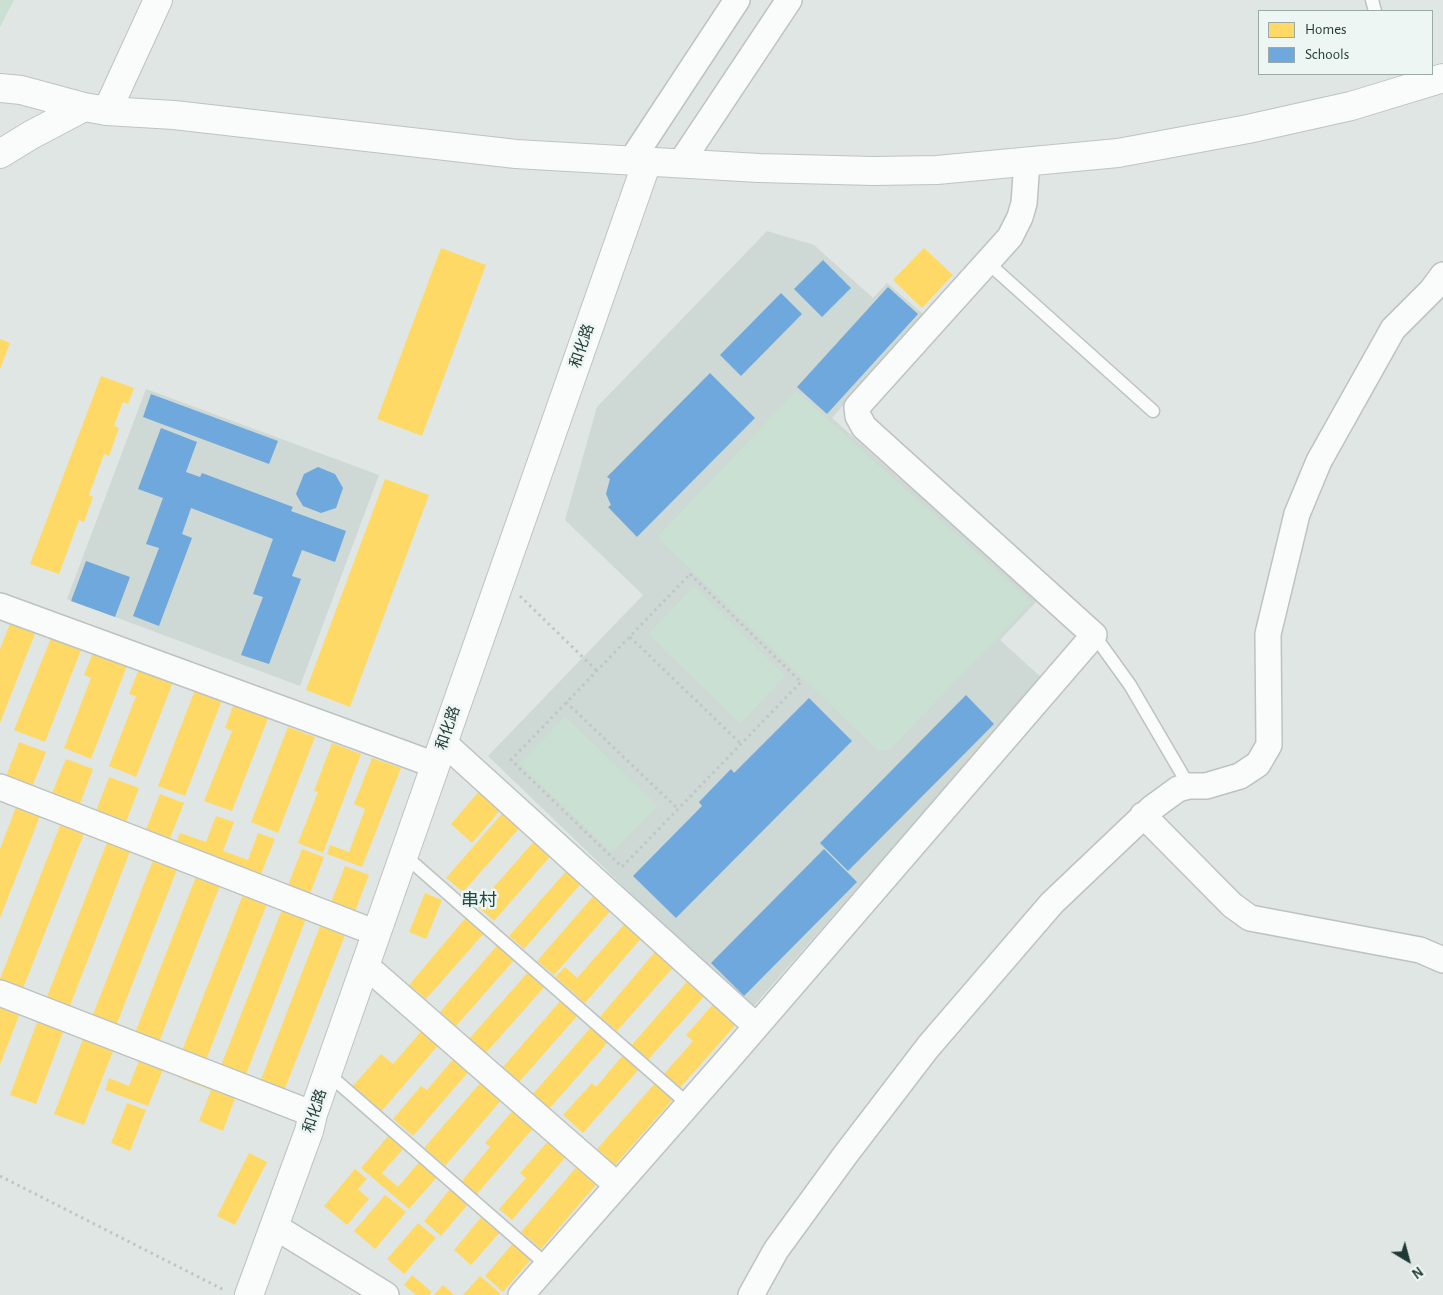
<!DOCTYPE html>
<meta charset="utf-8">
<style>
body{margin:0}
#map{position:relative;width:1443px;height:1295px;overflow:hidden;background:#e0e6e4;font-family:"Alegreya Sans",sans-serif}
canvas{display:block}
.legend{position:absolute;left:1258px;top:10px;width:175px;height:65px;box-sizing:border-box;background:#eef6f3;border:1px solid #9baaa7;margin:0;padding:6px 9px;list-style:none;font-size:15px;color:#1f3934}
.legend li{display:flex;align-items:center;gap:10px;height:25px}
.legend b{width:25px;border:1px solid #9baaa7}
.north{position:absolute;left:1383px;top:1235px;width:50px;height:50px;-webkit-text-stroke:4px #eef6f3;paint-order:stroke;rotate:143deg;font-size:14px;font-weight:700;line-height:20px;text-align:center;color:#1f3934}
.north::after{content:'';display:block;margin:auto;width:18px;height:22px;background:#1f3934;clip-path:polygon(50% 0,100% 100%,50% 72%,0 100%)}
</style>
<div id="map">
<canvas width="1443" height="1295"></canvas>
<ul class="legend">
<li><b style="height:14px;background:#ffd966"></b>Homes</li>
<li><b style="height:14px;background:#6fa8dc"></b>Schools</li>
</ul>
<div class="north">N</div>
</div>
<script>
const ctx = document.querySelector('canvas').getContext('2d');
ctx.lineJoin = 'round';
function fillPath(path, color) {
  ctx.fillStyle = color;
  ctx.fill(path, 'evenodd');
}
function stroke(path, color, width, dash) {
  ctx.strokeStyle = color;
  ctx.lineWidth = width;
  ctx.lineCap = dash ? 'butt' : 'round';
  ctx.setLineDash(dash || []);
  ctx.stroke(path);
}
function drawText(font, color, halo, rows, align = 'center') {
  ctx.font = font + ' "Alegreya Sans","Noto Sans SC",sans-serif';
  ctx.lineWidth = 5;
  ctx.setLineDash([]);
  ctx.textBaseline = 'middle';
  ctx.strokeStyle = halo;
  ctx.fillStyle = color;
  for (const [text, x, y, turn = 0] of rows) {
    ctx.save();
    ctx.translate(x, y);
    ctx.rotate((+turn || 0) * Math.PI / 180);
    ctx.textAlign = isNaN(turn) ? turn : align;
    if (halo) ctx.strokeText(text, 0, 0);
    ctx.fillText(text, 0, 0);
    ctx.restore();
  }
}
const built = new Path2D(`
 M767,231l47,14 59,53 14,-15 36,31 -91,104 205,183 -37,39 42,38 -291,331 -263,-253 155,-161 -78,-75 32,-113z
 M146,389l233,86 -79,211 -233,-87z`);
const green = new Path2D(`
 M0,0h14l-14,27z
 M796,391l236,211 -142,148 -12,1 -214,-207 -6,-8z
 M694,586l92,90 -46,48 -92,-90z
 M565,716l93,90 -46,47 -93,-89z`);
const homes = new Path2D(`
 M441,248l45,17 -64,171 -45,-17z
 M924,248l29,27 -31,33 -29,-28z
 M0,339l10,4 -10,26z
 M101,376l33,12 -6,16 -5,-2 -9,24 5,2 -10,28 -5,-2 -15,41 4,2 -9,25 -5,-2 -20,54 -29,-10z
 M385,479l44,16 -79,212 -44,-17z
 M11,621l25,10 -36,92v-74z
 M53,633l30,12 -38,97 -31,-12z
 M94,650l34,13 -37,96 -27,-11 27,-70 -7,-3z
 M139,669l34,13 -37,95 -27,-11 27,-70 -7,-2z
 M195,690l27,10 -37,96 -27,-10z
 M234,703l35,13 -37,95 -28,-10 28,-70 -7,-3z
 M288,727l27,10 -37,96 -27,-11z
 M19,742l27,10 -16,40 -26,-10z
 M332,743l29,11 -38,99 -25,-10 20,-51 -4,-1z
 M372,758l29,10 -39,99 -35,-13 3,-9 19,7 16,-43 -11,-5z
 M66,759l27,10 -15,40 -28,-11z
 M109,777l30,11 -15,39 -30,-11z
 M481,789l21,19 -30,35 -21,-19z
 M160,794l24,9 -15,38 -24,-9z
 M16,807l24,9 -40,102v-69z
 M506,809l17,15 -60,68 -17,-14z
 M216,816l18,6 -11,29 25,9 10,-27 17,6 -16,40 -84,-33 5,-13 26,9z
 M61,823l24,8 -63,160 -22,-9v-3z
 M537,838l17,14 -60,69 -17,-15z
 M108,840l23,9 -62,159 -23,-9z
 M302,849l22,8 -15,39 -22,-8z
 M154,858l24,9 -62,159 -24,-9z
 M345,866l24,9 -15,39 -24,-9z
 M569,868l15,12 -60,69 -15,-13z
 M197,874l24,9 -62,159 -24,-9z
 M244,892l24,9 -62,159 -24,-9z
 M597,892l17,15 -60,68 -17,-14z
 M425,893l17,7 -16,39 -17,-7z
 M283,907l24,9 -62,161 -25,-9z
 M468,915l18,16 -60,68 -17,-14z
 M628,920l17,14 -60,69 -30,-26 10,-10 12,11z
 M322,921l25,9 -63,161 -24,-9z
 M499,943l17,15 -60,68 -16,-14z
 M659,947l18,16 -60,68 -17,-14z
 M529,971l17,14 -61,69 -16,-15z
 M690,978l17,15 -60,68 -17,-14z
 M562,999l17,15 -60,68 -17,-14z
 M716,1001l23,20 -60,68 -16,-14 30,-34 -7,-6z
 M0,1003l21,7 -21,55z
 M39,1017l26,10 -29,77 -26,-9z
 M592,1026l17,15 -60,68 -17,-14z
 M424,1028l17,14 -61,71 -29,-25 30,-34 12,10z
 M85,1034l30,12 -31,79 -30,-11z
 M624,1054l16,14 -57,65 -20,-18 29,-32 4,4z
 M455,1057l15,13 -57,66 -20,-17 28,-33 6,4z
 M140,1058l24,9 -16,39 -43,-16 4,-12 20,8z
 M185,1073l52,20 -14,38 -24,-10 12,-31 -29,-11z
 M482,1081l21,17 -58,68 -21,-18z
 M657,1081l18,16 -60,68 -18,-16z
 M127,1103l19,7 -16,41 -19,-8z
 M514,1109l21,17 -59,69 -15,-13 29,-35 -5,-4z
 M389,1135l15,13 -22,25 16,14 22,-26 17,16 -28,32 -48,-41z
 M550,1139l18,15 -56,66 -13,-11 27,-31 -6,-5z
 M249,1153l18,9 -32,63 -18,-9z
 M579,1164l20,17 -58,68 -20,-17z
 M355,1169l12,10 -9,10 11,10 -22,26 -23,-19z
 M451,1188l18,15 -28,33 -17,-15z
 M385,1195l21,17 -31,37 -21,-18z
 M483,1215l18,16 -30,34 -17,-15z
 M418,1223l18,15 -32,36 -17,-15z
 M514,1242l18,16 -29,34 -18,-16z
 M412,1275l20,17 -3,3h-13l-12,-10z
 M480,1276l20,17 -1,2h-36z
 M443,1285l11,10h-20z`);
const schools = new Path2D(`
 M823,260l28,28 -29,29 -28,-28z
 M888,287l30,27 -91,100 -30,-27z
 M781,293l21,21 -61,62 -21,-21z
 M710,373l45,45 -118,119 -29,-30 3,-2 -5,-11 4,-15 -3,-2z
 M151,394l127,47 -9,23 -126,-47z
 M161,428l36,14 -11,30 14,5 2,-4 91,34 -2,4 55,20 -11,31 -33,-12 -10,26 9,3 -32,85 -28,-9 22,-58 -10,-3 20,-55 -82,-31 -9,26 10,4 -33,88 -26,-10 26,-68 -13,-4 17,-46 -25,-9z
 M318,467l17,7 8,14 -7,20 -15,5 -18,-7 -7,-12 8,-20z
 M86,561l44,16 -15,40 -44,-16z
 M966,695l28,29 -146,147 -28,-28z
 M809,698l43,43 -176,177 -43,-42 69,-70 -3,-4 32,-33 3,4z
 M824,849l33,33 -113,114 -33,-33z`);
const path = new Path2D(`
 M690,574l111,108 -179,185 -111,-107z
 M520,596l77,75
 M630,637l111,107
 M566,702l112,107
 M0,1176l226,115`);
const service = new Path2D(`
 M1372,0l3,11
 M987,262l166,149
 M1094,635l36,50 59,101
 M404,855l284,249
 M327,1073l220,192`);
const minor = new Path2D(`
 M631,161l106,-161
 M680,164l109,-164
 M0,606l435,159
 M443,742l313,284
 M0,787l376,146
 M1143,815l89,90 18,13 170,32 23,10
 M365,965l252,220
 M0,993l313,121
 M274,1226l112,69
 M521,1295l209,-238 364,-422 -230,-208 -6,-11 -1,-9 153,-170 10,-20 4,-14 3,-41
 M751,1295l25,-45 70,-96 82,-107 124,-144 100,-95 26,-19 11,-3h17l34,-10 18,-12 11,-19 -1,-111 29,-120 22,-53 74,-132 39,-39 11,-15`);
const tertiary = new Path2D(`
 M107,111l51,-111
 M249,1295l60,-164 4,-17 334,-952`);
const secondary = new Path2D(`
 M0,88l21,2 63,17 23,4 67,4 342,39 243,14 114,3 64,-1 181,-17 130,-24 103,-23 92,-28
 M0,154l31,-19 53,-28`);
const streetNames = [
 ["和化路",582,346,-71],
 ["和化路",448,728,-71],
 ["和化路",315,1111,-72]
];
const quarterNames = [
 ["串村",479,901]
];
fillPath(built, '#ced8d4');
fillPath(green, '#c9e0d2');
fillPath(homes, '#ffd966');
fillPath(schools, '#6fa8dc');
stroke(service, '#bdc3c1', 15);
stroke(minor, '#bdc3c1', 28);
stroke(tertiary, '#bdc3c1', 30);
stroke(secondary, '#bdc4c2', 30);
stroke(path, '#bec7c5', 3, [2.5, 4]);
stroke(service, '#fafbfb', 12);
stroke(minor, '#fafbfb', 25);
stroke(tertiary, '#fafbfb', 28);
stroke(secondary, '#fafbfb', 28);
drawText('15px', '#1f3934', '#eef6f3', streetNames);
drawText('18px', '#1b4b43', '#eef6f3', quarterNames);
</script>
